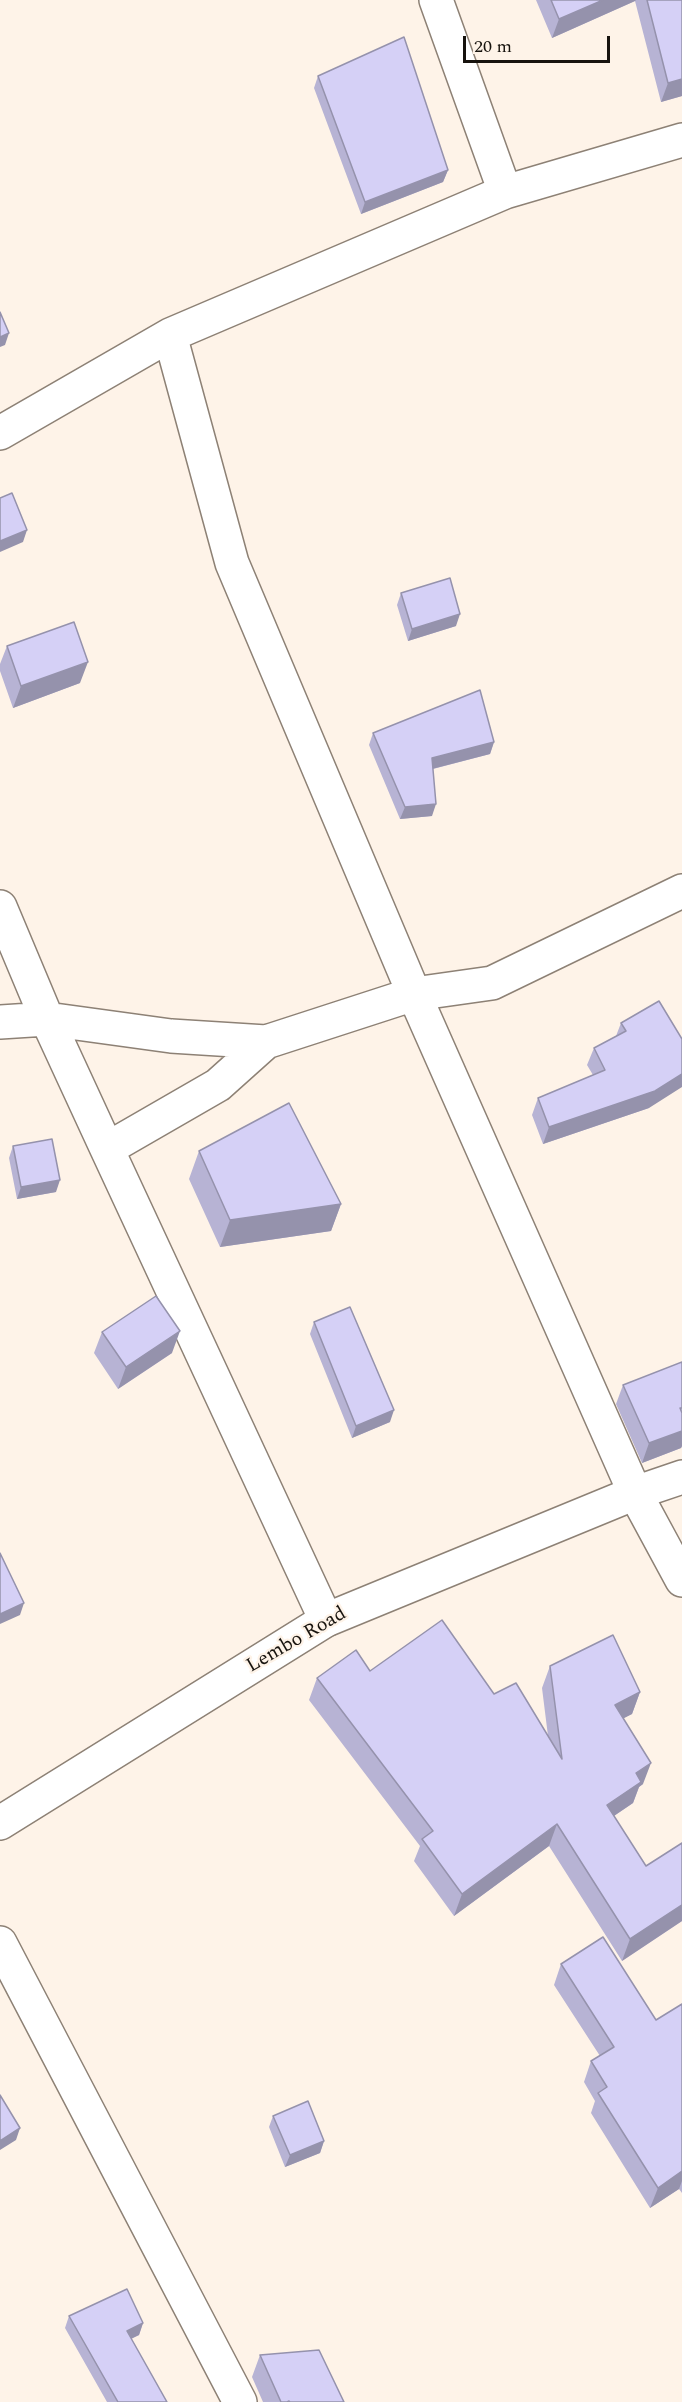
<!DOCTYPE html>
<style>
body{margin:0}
#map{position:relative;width:682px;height:2402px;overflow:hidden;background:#fef3e8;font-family:Spectral,serif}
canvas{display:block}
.scale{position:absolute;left:463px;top:36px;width:147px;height:27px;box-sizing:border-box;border:3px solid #17130e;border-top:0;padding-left:8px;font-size:18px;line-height:21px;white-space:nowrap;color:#17130e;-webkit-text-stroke:4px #fef3e8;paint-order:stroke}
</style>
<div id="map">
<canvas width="682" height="2402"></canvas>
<div class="scale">20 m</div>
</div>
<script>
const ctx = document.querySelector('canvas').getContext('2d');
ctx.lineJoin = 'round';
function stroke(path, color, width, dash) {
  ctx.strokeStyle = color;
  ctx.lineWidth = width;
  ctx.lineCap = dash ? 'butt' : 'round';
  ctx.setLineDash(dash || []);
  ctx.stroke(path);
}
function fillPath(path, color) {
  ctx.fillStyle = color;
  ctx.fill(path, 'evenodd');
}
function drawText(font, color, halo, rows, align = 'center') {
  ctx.font = font + ' Spectral,serif';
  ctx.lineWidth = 4.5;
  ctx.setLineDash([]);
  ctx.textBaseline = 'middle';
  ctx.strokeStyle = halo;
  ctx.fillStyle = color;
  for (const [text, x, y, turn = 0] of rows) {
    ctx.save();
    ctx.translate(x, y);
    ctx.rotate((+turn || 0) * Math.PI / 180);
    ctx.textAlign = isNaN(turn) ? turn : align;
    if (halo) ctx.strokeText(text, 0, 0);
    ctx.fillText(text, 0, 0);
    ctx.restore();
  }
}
const minor = new Path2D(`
 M436,0l69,192
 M170,335l62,228 182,431 221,499 47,87
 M0,433l170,-98 335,-143 177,-52
 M0,907l47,112 60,130
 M0,1022l47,-3 124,17 95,6 148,-48 78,-11 190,-92
 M266,1042l-48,43 -111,64 219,471
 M0,1943l240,459`);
const tertiary = new Path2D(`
 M0,1823l326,-203 309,-127 47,-16`);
const wall = new Path2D(`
 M536,0h146v96l-21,6 -26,-101 -83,37z
 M318,76l130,94 -5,12 -82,32 -47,-126z
 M401,593l55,33 -48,15 -11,-36z
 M7,646l73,37 -67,25 -13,-37v-7z
 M373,733l121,9 -4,12 -57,15 -1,47 -32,3 -31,-74z
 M659,1001l-10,107 -106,36 -11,-29 6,-17 55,-23 -6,-10 7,-17 22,-12 5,-13z
 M13,1146l43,46 -39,7 -8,-41z
 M199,1151l142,53 -10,27 -111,16 -31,-68z
 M314,1322l76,100 -38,16 -42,-104z
 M102,1332l70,21 -54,36 -24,-36z
 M682,1362v84l-1,2 -39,15 -26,-59 7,-19z
 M550,1666l90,26 -8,22 -9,4 20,66 -4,3 -6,16 -19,13 32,50 36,-23v78l-60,40 -73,-115 -95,70 -40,-55 6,-15 -111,-146 8,-22 177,16 54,42 -6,-48z
 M561,1964l95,56 26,-16v189l-3,-4 -29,19 -59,-95 4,-12 -11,-19 7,-21 9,-5 -46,-71z
 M273,2116l51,25 -4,12 -35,14 -16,-40z
 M69,2316l74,7 -4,12 -8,4 36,63h-60l-42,-74z
 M260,2355l84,47h-81l-11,-25z`);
const shadedWall = new Path2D(`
 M603,0h33l-1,1 -83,37 7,-19z
 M682,79v17l-21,6 7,-19z
 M448,170l-5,12 -82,32 4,-12z
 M9,333l-4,12 -5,2v-10z
 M27,530l-4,12 -23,10v-11z
 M460,614l-4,12 -48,15 4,-12z
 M88,662l-8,21 -67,25 8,-22z
 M494,742l-4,12 -62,16 4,-12z
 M436,804l-4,12 -32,3 5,-12z
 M682,1074v13l-33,21 -106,36 6,-17z
 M60,1180l-4,12 -39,7 4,-12z
 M341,1204l-10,27 -111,16 10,-27z
 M180,1331l-8,22 -54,36 8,-22z
 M394,1410l-4,12 -38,16 4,-12z
 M682,1431v15l-1,2 -39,15 7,-20z
 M24,1603l-4,12 -20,9v-10z
 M640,1692l-8,22 -25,13 8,-22z
 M651,1763l-8,21 -4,3 -6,16 -34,23 8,-21 29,-32z
 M557,1824l-8,22 -95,70 8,-22z
 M682,1905v16l-60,40 8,-22z
 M20,2128l-4,12 -16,10v-9z
 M324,2141l-4,12 -35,14 5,-12z
 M682,2171v10l-3,8 -29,19 8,-20z
 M143,2323l-4,12 -17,8 5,-12z`);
const building = new Path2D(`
 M551,0h52l-44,19z
 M647,0h35v79l-14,4z
 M404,37l44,133 -83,32 -47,-126z
 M0,312l9,21 -9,4z
 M12,493l15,37 -27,11v-43z
 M450,578l10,36 -48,15 -11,-36z
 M74,622l14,40 -67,24 -14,-40z
 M480,690l14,52 -62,16 4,46 -31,3 -32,-74z
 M659,1001l23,38v35l-27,17 -106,36 -11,-29 67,-28 -11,-22 32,-17 -5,-8z
 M289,1103l52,101 -111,16 -31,-69z
 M52,1139l8,41 -39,7 -8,-41z
 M156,1296l24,35 -54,36 -24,-35z
 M350,1307l44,103 -38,16 -42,-104z
 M682,1362v46h-2l2,5v18l-33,12 -26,-58z
 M0,1553l24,50 -24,11z
 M442,1620l52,74 22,-11 46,76 -12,-93 63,-31 27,57 -25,13 36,58 -15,10 5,9 -34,23 39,61 36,-23v62l-52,34 -73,-115 -95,70 -40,-55 11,-8 -116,-153 39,-28 14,21z
 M603,1937l53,83 26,-16v167l-24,17 -60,-95 9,-6 -16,-26 23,-14 -53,-83z
 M0,2095l20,33 -20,13z
 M308,2101l16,40 -34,14 -17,-39z
 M127,2289l16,34 -16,8 40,71h-49l-49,-86z
 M319,2350l25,52h-54l-1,-1 -2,1h-6l-21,-47z`);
const streetNames = [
 ["Lembo Road",297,1641,-30]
];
stroke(minor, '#8d8175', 36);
stroke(tertiary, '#8d8175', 36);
stroke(minor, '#fff', 33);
stroke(tertiary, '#fff', 33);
fillPath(wall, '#b7b3d4');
fillPath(shadedWall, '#9592ac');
fillPath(building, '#d5d0f6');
stroke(building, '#9592ac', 1.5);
drawText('20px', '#17130e', '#fef3e8', streetNames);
</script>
